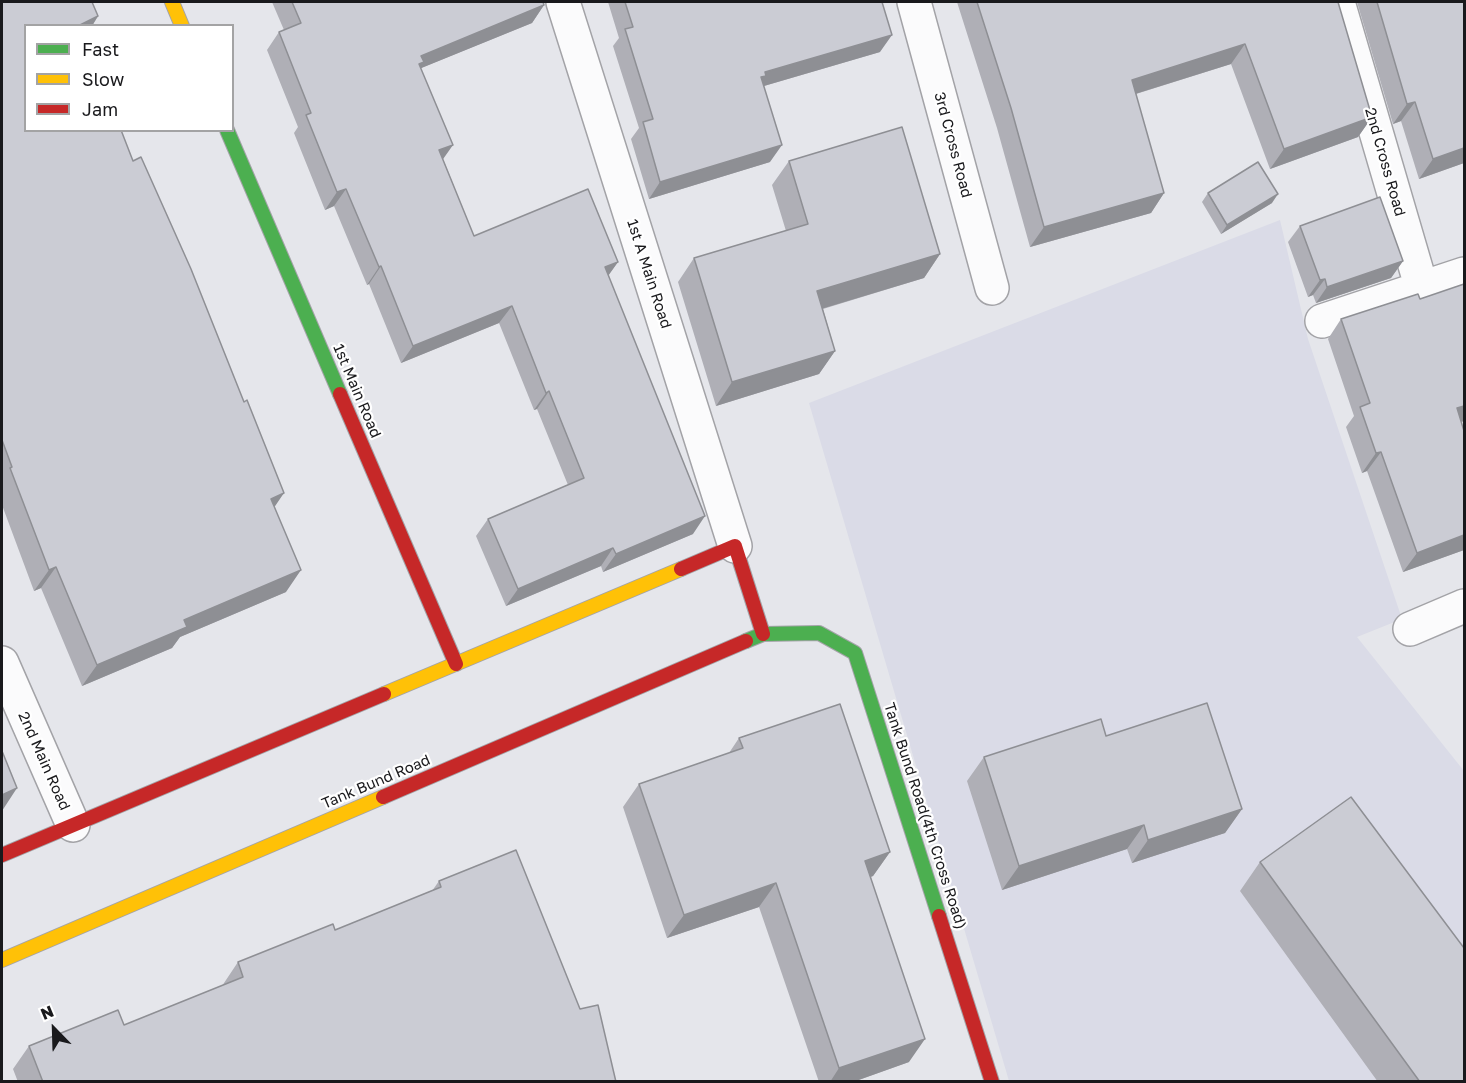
<!DOCTYPE html>
<style>
body{margin:0}
#map{position:relative;width:1466px;height:1083px;overflow:hidden;background:#e5e6eb;font-family:"Golos Text",sans-serif}
canvas{display:block}
.frame{position:absolute;inset:0;border:3px solid #19191c;pointer-events:none}
.legend{position:absolute;left:24px;top:24px;width:210px;height:108px;box-sizing:border-box;background:#fff;border:2px solid #a3a3a4;margin:0;padding:8px 10px;list-style:none;font-size:18px;color:#19191c}
.legend li{display:flex;align-items:center;gap:12px;height:30px}
.legend b{width:30px;border:2px solid #a3a3a4}
.north{position:absolute;left:24px;top:999px;width:60px;height:60px;-webkit-text-stroke:4px #fff;paint-order:stroke;rotate:337deg;font-size:16px;font-weight:700;line-height:24px;text-align:center;color:#19191c}
.north::after{content:'';display:block;margin:auto;width:21px;height:27px;background:#19191c;clip-path:polygon(50% 0,100% 100%,50% 72%,0 100%)}
</style>
<div id="map">
<canvas width="1466" height="1083"></canvas>
<div class="frame"></div>
<ul class="legend">
<li><b style="height:8px;background:#4caf50"></b>Fast</li>
<li><b style="height:8px;background:#ffc107"></b>Slow</li>
<li><b style="height:8px;background:#c62828"></b>Jam</li>
</ul>
<div class="north">N</div>
</div>
<script>
const ctx = document.querySelector('canvas').getContext('2d');
ctx.lineJoin = 'round';
function fillPath(path, color) {
  ctx.fillStyle = color;
  ctx.fill(path, 'evenodd');
}
function stroke(path, color, width, dash) {
  ctx.strokeStyle = color;
  ctx.lineWidth = width;
  ctx.lineCap = dash ? 'butt' : 'round';
  ctx.setLineDash(dash || []);
  ctx.stroke(path);
}
function drawText(font, color, halo, rows, align = 'center') {
  ctx.font = font + ' "Golos Text",sans-serif';
  ctx.lineWidth = 4.5;
  ctx.setLineDash([]);
  ctx.textBaseline = 'middle';
  ctx.strokeStyle = halo;
  ctx.fillStyle = color;
  for (const [text, x, y, turn = 0] of rows) {
    ctx.save();
    ctx.translate(x, y);
    ctx.rotate((+turn || 0) * Math.PI / 180);
    ctx.textAlign = isNaN(turn) ? turn : align;
    if (halo) ctx.strokeText(text, 0, 0);
    ctx.fillText(text, 0, 0);
    ctx.restore();
  }
}
const built = new Path2D(`
 M1280,220l28,119 94,280 -45,18 107,134v310h-455l-200,-678z`);
const street = new Path2D(`
 M563,2l172,544
 M914,2l78,286
 M1338,2l84,287
 M1322,321l142,-47
 M1410,629l54,-23
 M2,663l71,162`);
const fast = new Path2D(`
 M227,130l113,264
 M746,641l17,-7 56,-1 36,20 84,263`);
const slow = new Path2D(`
 M172,2l10,24
 M384,694l297,-125
 M2,960l381,-163`);
const jam = new Path2D(`
 M340,394l116,270
 M681,569l54,-23 28,88
 M383,797l363,-156
 M2,855l382,-161
 M939,916l53,166`);
const wall = new Path2D(`
 M2,2l96,14 -6,10h-66l248,481 12,85 -106,45 -8,11 -90,38 -41,-98 -7,3 -32,-86z
 M272,2h271l1,3 -12,18 -111,45 22,91 31,77 144,26 -10,13 85,259 -90,38 -2,-6 -95,40 -30,-70 12,-17 80,-34 -31,-76 -3,1 -35,-87 -98,40 -32,-79 -2,1 -33,-79 -9,4 -31,-77 4,-6 -31,-77 12,-18 5,-2z
 M608,2h274l-2,50 -116,34 6,76 -121,37 -18,-60 8,-11 -26,-82 6,-8z
 M957,2h381l34,115 -14,20 -88,32 -39,-105 -95,30 28,99 -13,20 -121,34 -33,-119z
 M1357,2h107v161l-45,16 -18,-58 -8,3z
 M789,161l151,93 -16,24 -101,31 12,42 -16,23 -103,32 -38,-124 16,-24 92,-27 -14,-46z
 M1208,193l64,10 -51,31 -19,-32z
 M1300,226l103,35 -12,17 -75,25 -3,-8 -5,2 -20,-55z
 M1420,299l44,122 -3,1 3,128 -61,22 -36,-101 -5,2 -16,-46 8,-11 -26,-77 13,-20z
 M1106,736l136,73 -17,24 -93,30 -5,-14 -125,41 -35,-109 17,-24z
 M739,738l151,114 -17,24 -2,1 38,185 -56,20h-34l-60,-175 -92,31 -44,-131 16,-23 90,-31z
 M1260,862l204,220h-86l-138,-191z
 M439,881l141,128 36,73h-598l-5,-13 16,-23 95,-21 98,-39 16,-24 97,-32 97,-39z`);
const shadedWall = new Path2D(`
 M544,5l-12,18 -113,46 2,-13z
 M98,16l-6,10h-14z
 M892,35l-12,17 -123,36 -8,6 16,-22z
 M1245,44l-14,20 -112,35 13,-19z
 M1415,102l-14,19 -8,3 14,-20z
 M1372,117l-14,20 -88,32 14,-20z
 M453,145l-12,17 -2,-12z
 M782,145l-12,17 -121,37 11,-17z
 M1464,148v15l-45,16 14,-20z
 M346,189l-12,17 -9,4 12,-18z
 M1164,193l-13,20 -121,34 14,-20z
 M1278,194l-6,9 -51,31 6,-9z
 M940,254l-16,24 -123,37 16,-24z
 M1403,261l-12,17 -75,25 11,-16z
 M618,262l-12,17 -1,-12z
 M381,266l-12,18 -2,1 12,-18z
 M1325,279l-12,16 -5,2 12,-17z
 M512,306l-13,17 -98,40 12,-17z
 M835,351l-16,23 -103,32 16,-24z
 M549,391l-12,18 -3,1 12,-17z
 M1464,406v15l-21,7 14,-20z
 M1381,452l-14,19 -5,2 14,-20z
 M284,493l-15,22 2,-16z
 M705,516l-12,18 -90,38 13,-18z
 M1464,535v15l-61,22 14,-19z
 M613,548l-12,18 -95,40 12,-17z
 M56,567l-15,21 -7,3 15,-21z
 M301,570l-15,22 -106,45 -8,11 -90,38 15,-21 87,-45z
 M17,788l-15,23v-16z
 M1242,809l-17,24 -93,30 16,-23z
 M1144,825l-17,24 -125,41 17,-24z
 M890,852l-17,24 -24,8 16,-23z
 M776,883l-17,24 -92,31 17,-23z
 M925,1039l-16,23 -56,20h-23l9,-14z`);
const building = new Path2D(`
 M2,2h90l6,14 -20,10h-52v104h95l12,31 8,-4 50,112 53,133 3,-2 37,93 -13,6 30,71 -117,50 3,7 -90,38 -41,-98 -7,3 -39,-102 2,-1 -10,-27z
 M292,2h251l1,3 -123,51 3,6 -5,2 34,81 -14,5 35,86 114,-47 30,73 -13,5 100,249 -89,38 -3,-6 -95,41 -30,-70 96,-41 -35,-87 -3,2 -34,-87 -99,40 -32,-80 -2,1 -33,-78 -9,3 -31,-77 5,-2 -32,-81 22,-9z
 M625,2h257l10,33 -127,37 1,4 -5,1 21,68 -122,37 -17,-60 10,-3 -28,-90 8,-2z
 M977,2h361l34,115 -88,32 -39,-105 -113,36 32,113 -120,34 -33,-119z
 M1377,2h87v146l-31,11 -18,-57 -8,2z
 M902,127l38,127 -123,37 18,60 -103,31 -38,-124 114,-34 -19,-63z
 M1258,162l20,32 -51,31 -19,-32z
 M1380,197l23,64 -76,26 -2,-8 -5,1 -20,-54z
 M1464,284v122l-7,2 7,23v104l-47,18 -36,-101 -5,1 -16,-46 10,-4 -29,-84 77,-25 2,5z
 M1207,703l35,106 -94,31 -4,-15 -125,41 -35,-109 117,-38 5,17z
 M840,704l50,148 -25,9 60,178 -86,29 -63,-185 -92,32 -45,-131 104,-36 -4,-10z
 M2,751l15,37 -15,7z
 M1351,797l113,151v134h-44l-160,-220z
 M516,850l64,159 18,-4 18,77h-573l-14,-36 89,-36 6,15 119,-48 -5,-15 95,-38 2,6 106,-43 -2,-6z`);
const streetNames = [
 ["3rd Cross Road",953,145,75],
 ["2nd Cross Road",1385,162,74],
 ["1st A Main Road",649,274,72],
 ["1st Main Road",357,391,67],
 ["2nd Main Road",44,761,66],
 ["Tank Bund Road",376,782,-23],
 ["Tank Bund Road(4th Cross Road)",925,816,72]
];
fillPath(built, '#dadbe7');
stroke(street, '#a3a3a7', 36);
stroke(fast, '#a3a3a7', 16);
stroke(slow, '#a3a3a7', 16);
stroke(jam, '#a3a3a7', 16);
stroke(street, '#fbfbfc', 33);
stroke(fast, '#4caf50', 14);
stroke(slow, '#ffc107', 14);
stroke(jam, '#c62828', 14);
fillPath(wall, '#afafb6');
fillPath(shadedWall, '#8e8f94');
fillPath(building, '#cbccd4');
stroke(building, '#8e8f94', 1.5);
drawText('15px', '#19191c', '#fff', streetNames);
</script>
